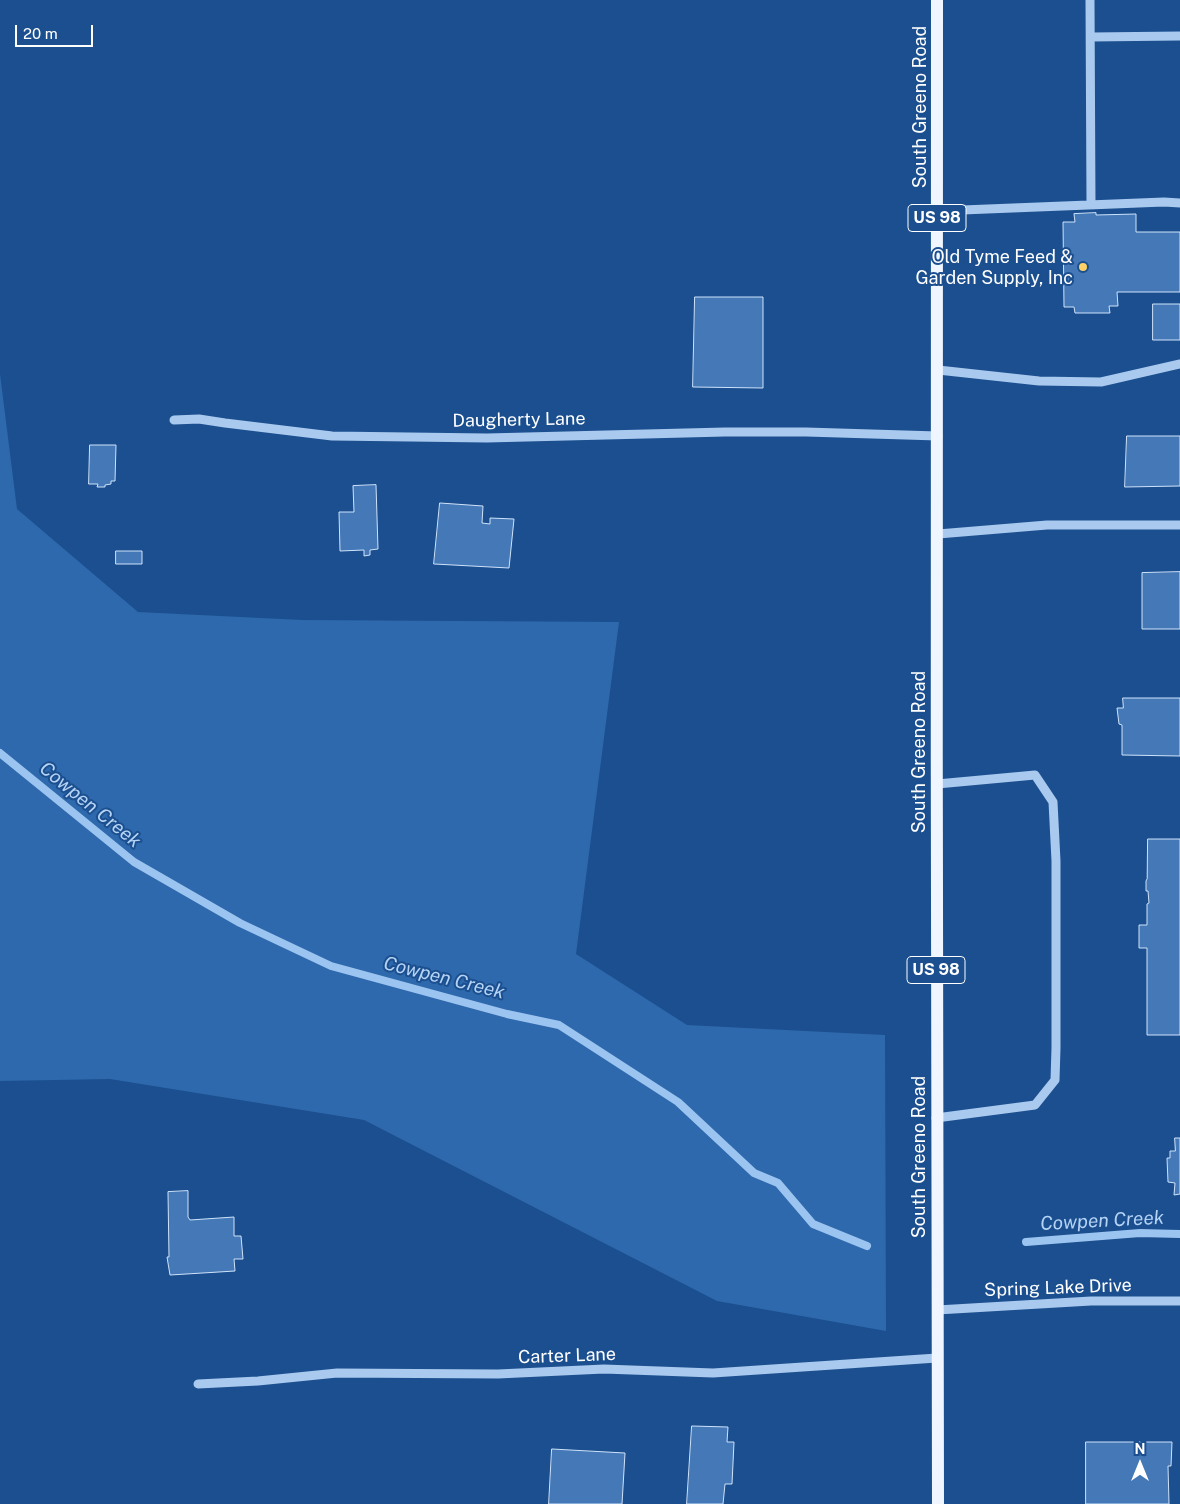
<!DOCTYPE html>
<style>
body{margin:0}
#map{position:relative;width:1180px;height:1504px;overflow:hidden;background:#1b4f8f;font-family:"Public Sans",sans-serif}
canvas{display:block}
.north{position:absolute;left:1115px;top:1439px;width:50px;height:50px;-webkit-text-stroke:4px #1b4f8f;paint-order:stroke;rotate:0deg;font-size:14px;font-weight:700;line-height:20px;text-align:center;color:#fff}
.north::after{content:'';display:block;margin:auto;width:18px;height:22px;background:#fff;clip-path:polygon(50% 0,100% 100%,50% 72%,0 100%)}
.scale{position:absolute;left:15px;top:25px;width:78px;height:22px;box-sizing:border-box;border:2px solid #fff;border-top:0;padding-left:6px;font-size:15px;line-height:18px;white-space:nowrap;color:#fff;-webkit-text-stroke:4px #1b4f8f;paint-order:stroke}
</style>
<div id="map">
<canvas width="1180" height="1504"></canvas>
<div class="north">N</div>
<div class="scale">20 m</div>
</div>
<script>
const ctx = document.querySelector('canvas').getContext('2d');
ctx.lineJoin = 'round';
function fillPath(path, color) {
  ctx.fillStyle = color;
  ctx.fill(path, 'evenodd');
}
function stroke(path, color, width, dash) {
  ctx.strokeStyle = color;
  ctx.lineWidth = width;
  ctx.lineCap = dash ? 'butt' : 'round';
  ctx.setLineDash(dash || []);
  ctx.stroke(path);
}
function drawText(font, color, halo, rows, align = 'center') {
  ctx.font = font + ' "Public Sans",sans-serif';
  ctx.lineWidth = 4;
  ctx.setLineDash([]);
  ctx.textBaseline = 'middle';
  ctx.strokeStyle = halo;
  ctx.fillStyle = color;
  for (const [text, x, y, turn = 0] of rows) {
    ctx.save();
    ctx.translate(x, y);
    ctx.rotate((+turn || 0) * Math.PI / 180);
    ctx.textAlign = isNaN(turn) ? turn : align;
    if (halo) ctx.strokeText(text, 0, 0);
    ctx.fillText(text, 0, 0);
    ctx.restore();
  }
}
const green = new Path2D(`
 M0,374l17,135 121,103 164,8 317,2 -43,332 111,71 198,10 1,296 -169,-30 -353,-181 -254,-41 -110,2z`);
const stream = new Path2D(`
 M0,753l134,109 106,61 91,43 176,48 52,11 119,77 76,71 24,10 35,41 54,22
 M1026,1242l114,-9 40,1`);
const building = new Path2D(`
 M1096,213v2l40,-1v18h44v60h-63l1,14h-9l1,7h-35l-1,-6h-10l-1,-85h12l-1,-8z
 M695,297h68v91l-70,-1z
 M1153,304h27v36h-27z
 M1127,436h53v50l-55,1z
 M90,445h26l-1,36h-4v3l-6,1v2h-8l1,-3h-9z
 M376,485l2,64 -8,1v5l-6,1v-6l-24,1 -1,-39h15l-1,-26z
 M440,503l43,3 -1,17 8,1v-6l24,1 -5,49 -75,-4z
 M116,551h26v13h-26z
 M1180,572v57h-38v-56z
 M1123,698h57v58l-58,-1v-30l-3,-1 -2,-16h6z
 M1148,839h32v196h-33v-87h-8v-23h8v-21l2,-1 -1,-12h-2v-10l1,-2z
 M1175,1138h5v56l-6,1 1,-12 -7,-1 -1,-24h3v-7h5z
 M188,1191v26l2,3 44,-3v19h7l2,23h-9l1,12 -65,4 -3,-18h2l-1,-65z
 M692,1426l36,1 -1,15h7l-2,42h-7l-2,20h-36z
 M1086,1442h86l-1,24h-3l1,38h-83z
 M552,1449l73,4 -3,51h-73z`);
const minor = new Path2D(`
 M1090,0l1,205
 M1091,37l89,-1
 M937,211l227,-9 16,1
 M938,370l101,11 62,1 79,-18
 M174,420l25,-1 26,4 107,13 155,2 238,-6h81l132,4
 M938,534l109,-9h133
 M936,1118l99,-13 20,-25 1,-32v-187l-3,-59 -18,-27 -98,9
 M937,1310l154,-9h89
 M198,1384l60,-3 79,-8 161,1 106,-5 109,4 224,-15`);
const major = new Path2D(`
 M937,0c1,501 -2,1003 1,1504`);
const markers = [
 [1083,267,5,"#ffd166"]
];
const shields = [
 [937,218,58],
 [936,970,58]
];
const shieldNames = [
 ["US 98",937,218],
 ["US 98",936,970]
];
const streetNames = [
 ["South Greeno Road",920,107,-90],
 ["Daugherty Lane",519,420,-1],
 ["South Greeno Road",919,752,-90],
 ["South Greeno Road",919,1157,-90],
 ["Spring Lake Drive",1058,1288,-2],
 ["Carter Lane",567,1356,-2]
];
const poiNames = [
 ["Old Tyme Feed &",1073,257],
 ["Garden Supply, Inc",1073,278]
];
const waterNames = [
 ["Cowpen Creek",90,805,39],
 ["Cowpen Creek",444,978,14],
 ["Cowpen Creek",1102,1221,-3]
];
fillPath(green, '#2e69ad');
stroke(stream, '#9cc4f0', 8);
fillPath(building, '#4478b7');
stroke(building, '#cfe3fa', 1);
stroke(minor, '#a9c9ee', 9);
stroke(major, '#f0f6ff', 12);
for (const [x, y, r, color] of markers) {
  const dot = new Path2D();
  dot.arc(x, y, r, 0, 2 * Math.PI);
  ctx.fillStyle = color;
  ctx.fill(dot);
  stroke(dot, '#1b4f8f', 2);
}
for (const [x, y, w] of shields) {
  const box = new Path2D();
  box.roundRect(x - w / 2, y - 13.5, w, 27, 4);
  ctx.fillStyle = '#1b4f8f';
  ctx.fill(box);
  stroke(box, '#fff', 1);
}
drawText('bold 16px', '#fff', null, shieldNames);
drawText('18px', '#fff', '#1b4f8f', streetNames);
drawText('18px', '#fff', '#1b4f8f', poiNames, 'right');
drawText('italic 19px', '#b5d3f5', '#1b4f8f', waterNames);
</script>
